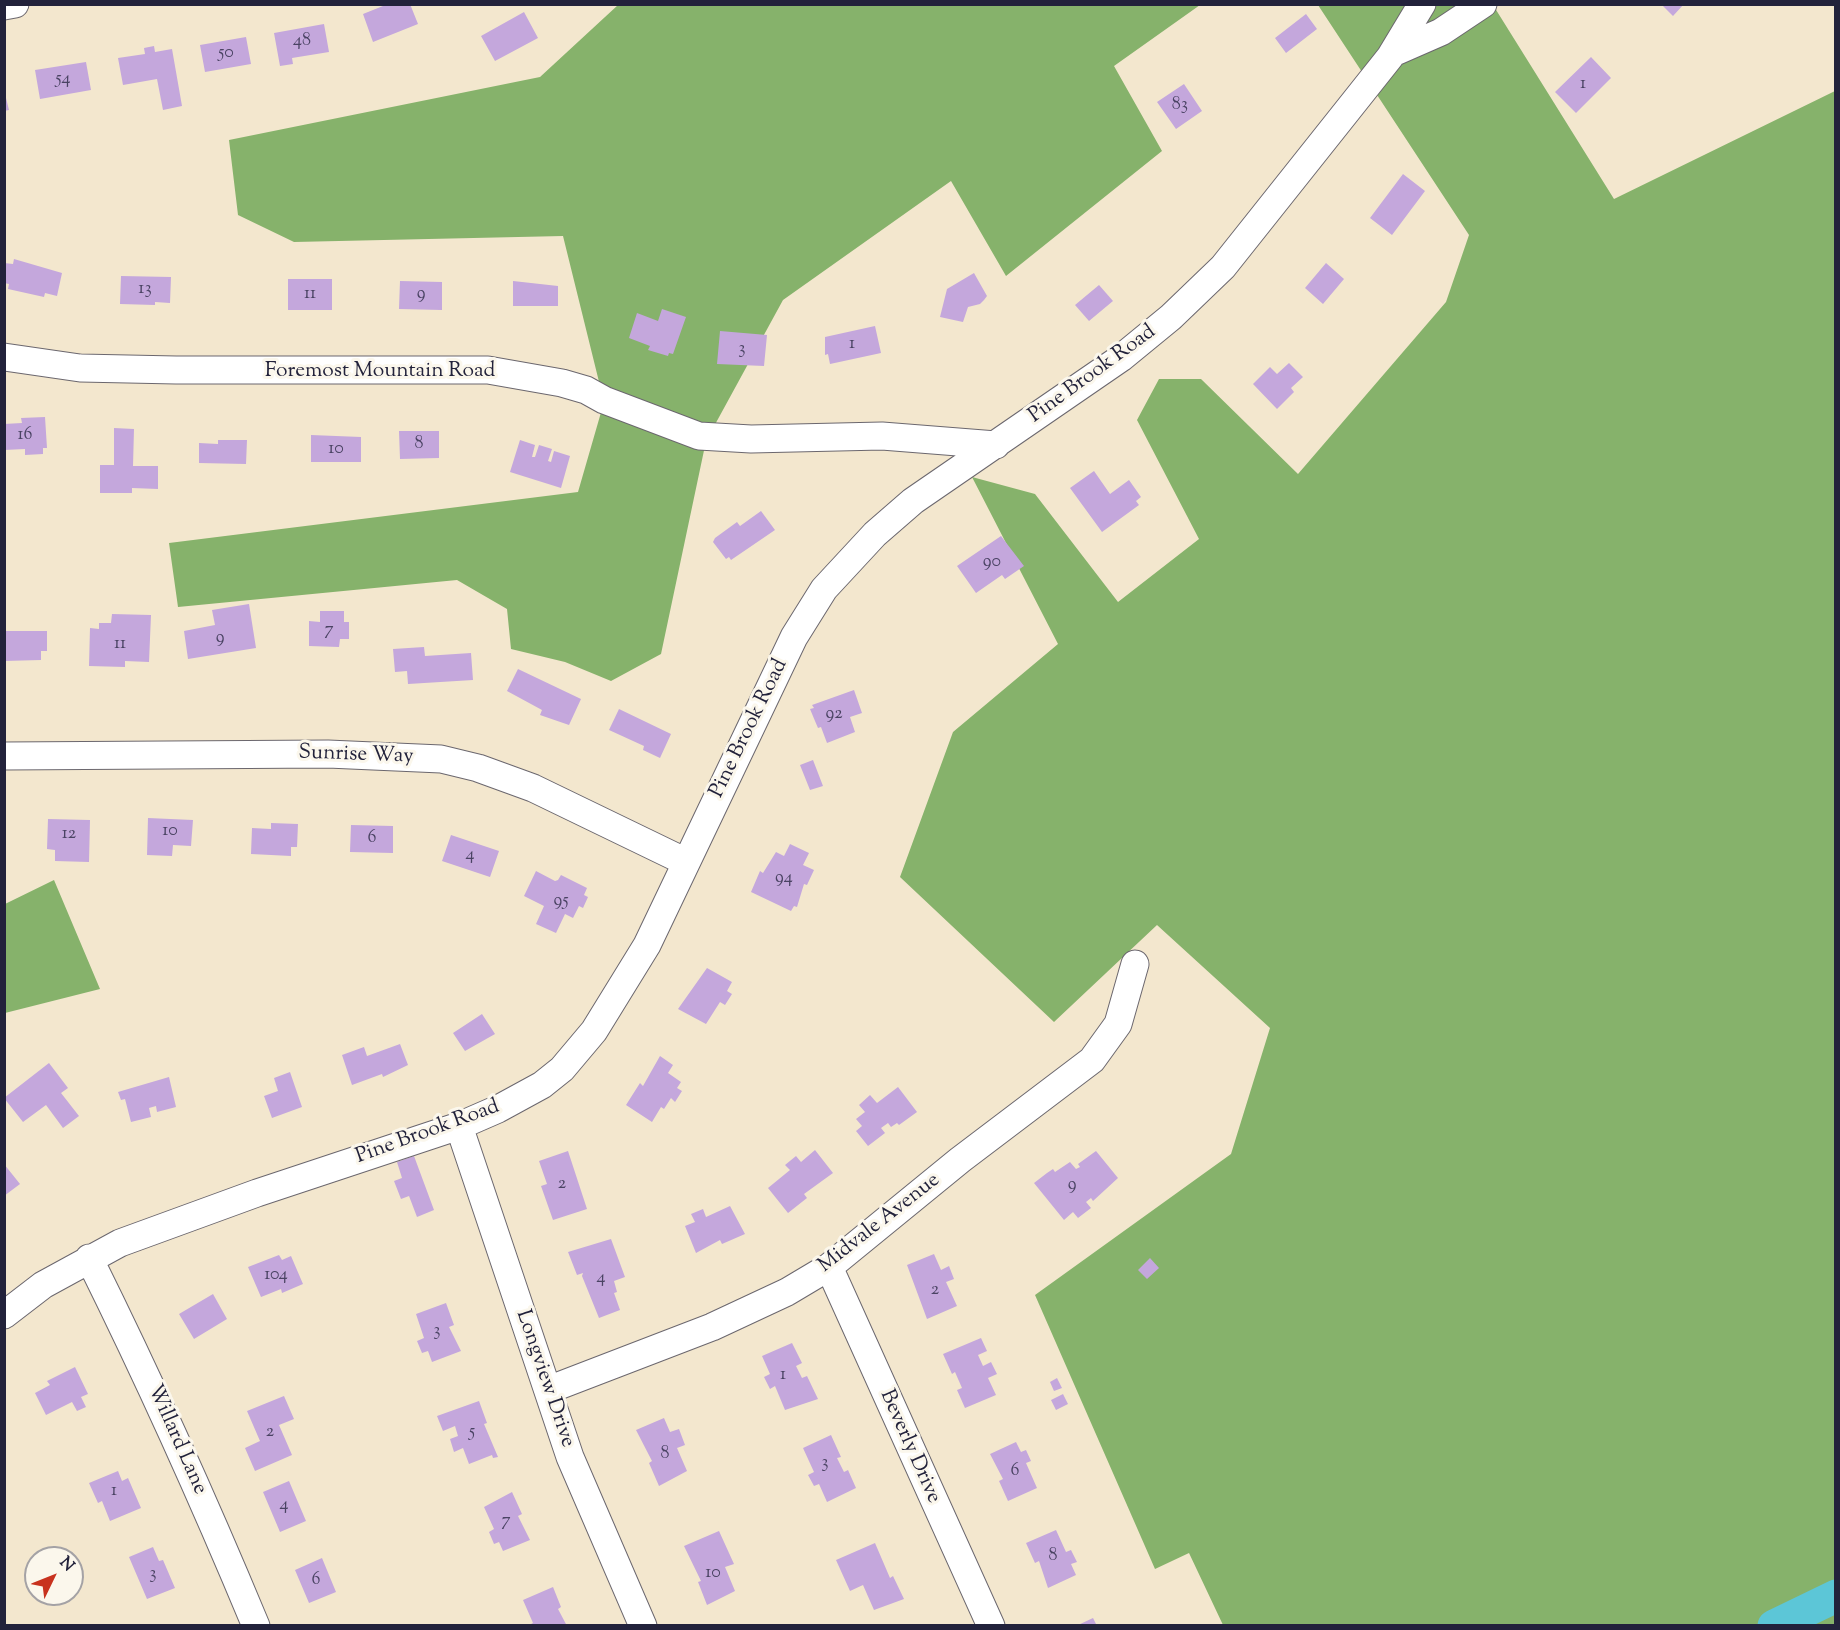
<!DOCTYPE html>
<style>
body{margin:0}
#map{position:relative;width:1840px;height:1630px;overflow:hidden;background:#f3e7ce;font-family:"Sorts Mill Goudy",serif}
canvas{display:block}
.frame{position:absolute;inset:0;border:6px solid #22223b;pointer-events:none}
.north{position:absolute;left:24px;top:1546px;width:60px;height:60px;box-sizing:border-box;background:#fbf7ec;border:2px solid #a4a2a5;border-radius:50%;rotate:47deg;font-size:16px;font-weight:700;line-height:24px;text-align:center;color:#22223b}
.north::after{content:'';display:block;margin:auto;width:21px;height:27px;background:#c8321e;clip-path:polygon(50% 0,100% 100%,50% 72%,0 100%)}
</style>
<div id="map">
<canvas width="1840" height="1630"></canvas>
<div class="frame"></div>
<div class="north">N</div>
</div>
<script>
const ctx = document.querySelector('canvas').getContext('2d');
ctx.lineJoin = 'round';
function fillPath(path, color) {
  ctx.fillStyle = color;
  ctx.fill(path, 'evenodd');
}
function stroke(path, color, width, dash) {
  ctx.strokeStyle = color;
  ctx.lineWidth = width;
  ctx.lineCap = dash ? 'butt' : 'round';
  ctx.setLineDash(dash || []);
  ctx.stroke(path);
}
function drawText(font, color, halo, rows, align = 'center') {
  ctx.font = font + ' "Sorts Mill Goudy",serif';
  ctx.lineWidth = 6;
  ctx.setLineDash([]);
  ctx.textBaseline = 'middle';
  ctx.strokeStyle = halo;
  ctx.fillStyle = color;
  for (const [text, x, y, turn = 0] of rows) {
    ctx.save();
    ctx.translate(x, y);
    ctx.rotate((+turn || 0) * Math.PI / 180);
    ctx.textAlign = isNaN(turn) ? turn : align;
    if (halo) ctx.strokeText(text, 0, 0);
    ctx.fillText(text, 0, 0);
    ctx.restore();
  }
}
const forest = new Path2D(`
 M618,5h582l-86,61 48,85 -156,125 -55,-95 -168,119 -77,141 -45,213 -50,27 -46,-19 -54,-13 -4,-40 -50,-29 -279,27 -9,-64 409,-51 26,-90 -41,-166 -269,6 -56,-27 -9,-75 311,-63z
 M1318,5h175l121,194 221,-108v1534h-612l-34,-72 -34,16 -120,-274 196,-141 39,-126 -113,-103 -103,97 -154,-145 53,-145 105,-88 -86,-167 63,17 83,108 81,-63 -62,-119 22,-41h42l97,95 148,-172 23,-67z
 M54,880l46,109 -95,24v-109z`);
const river = new Path2D(`
 M1774,1626l62,-30`);
const building = new Path2D(`
 M388,4h22l8,20 -45,18 -10,-28z
 M1661,4h23l-11,12z
 M524,12l14,26 -43,23 -14,-25z
 M1306,14l11,15 -31,24 -11,-15z
 M324,24l5,28 -37,6 1,6 -13,2 -6,-33z
 M246,37l5,27 -46,8 -5,-27z
 M154,46l1,6 17,-3 10,57 -19,4 -6,-31 -34,6 -5,-27 27,-4 -1,-6z
 M1591,57l20,21 -35,35 -21,-21z
 M86,62l5,28 -51,9 -5,-29z
 M1184,84l18,27 -26,18 -19,-27z
 M4,90l5,20 -5,1z
 M1403,174l22,17 -33,44 -22,-17z
 M14,259l48,14 -5,23 -12,-3 -1,4 -36,-8 1,-5 -5,-1v-20l9,1z
 M1326,263l18,16 -21,25 -18,-16z
 M974,273l13,23 -3,4 -4,4 -12,3 -5,15 -23,-5 7,-28z
 M121,276l50,1 -1,26 -15,-1v3l-35,-1z
 M288,279h44v31h-44z
 M400,281l42,1v28l-43,-1z
 M513,281l45,5v20h-45z
 M1099,285l14,16 -24,20 -14,-16z
 M662,309l24,8 -13,37 -4,-1 -1,3 -20,-6 2,-4 -21,-8 8,-25 21,8z
 M875,326l6,27 -51,11 -2,-10 -3,1v-18z
 M720,331l47,4 -3,31 -47,-2z
 M1289,363l14,14 -12,11 3,4 -17,17 -24,-25 17,-17 7,7z
 M45,417l2,31h-4v6l-18,1v-6l-21,1v-26l18,-1 -1,-5z
 M114,428l20,1 -1,37h25v23l-26,-1v5h-32v-28h14z
 M399,431h40v27l-39,1z
 M311,435l50,2v25h-50z
 M218,440h29l-1,24 -47,-1v-20l19,1z
 M520,440l15,5 -3,12h3l4,-12 13,4 -4,12 3,1 3,-11 16,5 -9,32 -51,-16z
 M1094,471l16,23 19,-14 12,17 -5,4 3,4 -37,27 -32,-44z
 M761,511l14,19 -44,30 -2,-3 -3,2 -13,-17 2,-4 22,-16 3,4z
 M1001,536l23,30 -19,13 -3,-4 -26,18 -19,-27z
 M249,604l7,44 -68,11 -4,-28 31,-6 -3,-15z
 M320,611h24v11h5v17h-9l-1,8 -30,-1v-25l11,1z
 M112,614l39,1 -2,47 -24,-1v6l-36,-1 1,-38 9,1v-6h12z
 M4,631h43v20h-6v9l-37,1z
 M424,647l1,9 46,-3 2,27 -65,4 -1,-13 -12,1 -2,-23z
 M518,669l63,30 -12,26 -29,-10 2,-5 -35,-19z
 M854,690l8,23 -12,4 5,15 -28,11 -6,-16 -3,1 -3,-7 -5,-12 4,-1 -2,-3z
 M619,709l52,25 -11,24 -17,-8 1,-4 -35,-16z
 M813,760l10,26 -13,4 -10,-25z
 M148,818l45,2 -2,26 -18,-1 -1,11 -25,-1z
 M48,819l42,1 -1,42 -34,-1v-11l-8,-1z
 M271,823l27,1 -1,23h-6v9l-40,-2 1,-26 19,1z
 M351,825l42,1v27l-43,-1z
 M451,835l48,16 -9,26 -48,-16z
 M790,844l19,9 -6,12 11,5 -7,15 -3,-1 -7,23 -3,-1 -3,5 -40,-19 9,-21 3,2 13,-21 8,4z
 M536,871l19,10 3,-1 3,-5 26,13 -3,7 4,2 -5,11 -4,-2 -6,12 -8,-4 -9,19 -20,-9 8,-18 -20,-10z
 M707,968l25,14 -5,9 5,3 -7,11 -5,-3 -14,22 -28,-15z
 M482,1014l13,20 -30,17 -12,-18z
 M400,1044l8,21 -25,12 -1,-3 -30,11 -10,-30 22,-8 3,9z
 M660,1056l13,9 -5,8 13,9 -4,6 5,3 -7,11 -4,-4 -7,11 -3,-2 -9,15 -26,-17 14,-22 3,3z
 M49,1063l19,25 -7,5 18,23 -16,12 -17,-23 -23,17 -19,-24z
 M290,1072l12,35 -30,11 -8,-22 14,-5 -4,-13z
 M169,1077l7,30 -19,5 -1,-6 -7,2 2,9 -20,5 -6,-23 -4,1 -3,-8z
 M898,1087l19,25 -18,13 -2,-2 -6,4 -3,-4 -7,5 4,5 -17,13 -12,-15 6,-5 -6,-7 9,-7 -6,-7 11,-10 7,8z
 M815,1150l18,23 -29,21 3,4 -19,15 -20,-25 22,-18 -5,-5 11,-9 5,6z
 M568,1151l19,58 -34,11 -12,-34 6,-2 -8,-23z
 M1096,1151l22,27 -25,23 -2,-3 -5,4 5,6 -13,10 -5,-6 -9,8 -30,-37 13,-10 6,-4 2,3 15,-10 6,7 4,-2 -2,-3z
 M414,1156l20,54 -17,7 -8,-21 -8,3 -7,-18 8,-3 -5,-16z
 M4,1164l16,20 -16,12z
 M730,1206l15,28 -23,10 -2,-4 -24,13 -11,-27 10,-4 -4,-8 12,-5 3,8z
 M611,1239l14,38 -11,4 3,11 -3,1 6,17 -21,8 -17,-42 1,-3 -6,2 -9,-23z
 M934,1254l7,16 8,-4 5,13 -8,3 11,24 -30,13 -20,-54z
 M279,1255l3,5 9,-4 12,28 -21,9 -1,-4 -20,8 -13,-30z
 M1150,1258l9,10 -12,11 -9,-9z
 M213,1294l14,25 -33,20 -15,-25z
 M446,1303l8,22 -5,2 12,24 -29,11 -4,-11 -6,2 -5,-12 7,-3 -8,-24z
 M981,1338l6,13 -9,4 5,11 8,-4 6,12 -9,4 8,17 -31,13 -8,-18 5,-2 -7,-16 -3,2 -9,-20z
 M792,1343l10,20 -6,3 6,12 5,-2 11,23 -33,11 -10,-24 -5,3 -6,-12 6,-3 -8,-18z
 M75,1367l13,27 -7,3 5,10 -9,4 -5,-9 -26,13 -11,-22 15,-8 -3,-4z
 M1057,1378l5,10 -8,3 -4,-9z
 M1063,1394l5,10 -12,6 -5,-10z
 M284,1396l10,23 -15,6 13,30 -37,16 -10,-23 15,-7 -13,-30z
 M479,1401l8,22 -3,1 14,33 -5,1 -1,-3 -23,9 -6,-16 -9,4 -4,-13 8,-3 -3,-10 -12,5 -6,-15z
 M664,1418l6,14 9,-3 6,16 -8,3 10,23 -28,15 -10,-23 3,-2 -16,-31z
 M831,1435l10,22 -4,1 7,14 4,-2 8,18 -29,14 -8,-18 -5,2 -6,-11 6,-3 -11,-24z
 M1016,1442l5,10 5,-2 5,11 -5,2 11,25 -29,13 -9,-20 4,-2 -13,-25z
 M118,1471l4,10 6,-3 13,30 -31,13 -8,-20 -4,2 -9,-20z
 M289,1481l17,40 -26,11 -17,-40z
 M512,1492l10,22 -4,2 12,24 -27,11 -4,-9 -5,2 -5,-12 5,-3 -10,-22z
 M1056,1530l10,22 5,-2 6,12 -6,2 5,11 -28,13 -9,-27 -4,2 -9,-20z
 M719,1531l15,33 -9,3 10,24 -28,14 -9,-23 3,-1 -17,-35z
 M875,1543l15,35 3,-2 11,23 -30,11 -11,-25 -13,6 -14,-31z
 M153,1547l6,14 4,-1 12,28 -28,11 -18,-42z
 M322,1558l14,34 -27,11 -14,-33z
 M553,1587l8,20 -3,2 9,17h-40l6,-3 -10,-23z
 M1093,1618l4,8h-21z`);
const minor = new Path2D(`
 M4,6l11,-2
 M1393,53l48,-21 42,-28
 M4,357l76,11 96,2h312l74,13 24,7 18,10 95,36 52,3 131,-3 114,9
 M4,756l324,-2 113,5 37,9 55,20 153,74
 M459,1126l111,331 73,169
 M89,1258c60,121 115,243 167,368
 M829,1267l162,359
 M4,1315l39,-30 77,-42 137,-50 202,-67 39,-17 44,-24 20,-16 32,-38 53,-86 147,-308 30,-48 51,-55 38,-33 208,-143 50,-41 52,-50 167,-210 32,-53
 M548,1390l164,-63 75,-35 42,-25 131,-107 132,-100 26,-36 17,-60`);
const numberNames = [
 ["48",302,42],
 ["50",226,54],
 ["54",63,80],
 ["1",1583,85],
 ["83",1180,106],
 ["13",145,290],
 ["11",310,295],
 ["9",421,295],
 ["1",852,345],
 ["3",742,350],
 ["16",25,436],
 ["8",419,445],
 ["10",336,450],
 ["90",992,563],
 ["7",329,631],
 ["9",220,639],
 ["11",120,645],
 ["92",834,715],
 ["10",170,832],
 ["12",69,835],
 ["6",372,839],
 ["4",470,856],
 ["94",784,879],
 ["95",561,902],
 ["2",562,1185],
 ["9",1072,1186],
 ["104",276,1276],
 ["4",601,1279],
 ["2",935,1291],
 ["3",437,1332],
 ["1",783,1376],
 ["2",270,1433],
 ["5",472,1433],
 ["8",665,1455],
 ["3",825,1464],
 ["6",1015,1472],
 ["1",114,1492],
 ["4",284,1506],
 ["7",506,1522],
 ["8",1053,1557],
 ["10",713,1574],
 ["3",153,1575],
 ["6",316,1581]
];
const streetNames = [
 ["Foremost Mountain Road",380,372],
 ["Pine Brook Road",1093,375,-36],
 ["Pine Brook Road",750,729,-64],
 ["Sunrise Way",356,756,2],
 ["Pine Brook Road",428,1133,-20],
 ["Midvale Avenue",880,1224,-38],
 ["Longview Drive",544,1379,71],
 ["Willard Lane",176,1440,66],
 ["Beverly Drive",909,1447,66]
];
fillPath(forest, '#86b26b');
stroke(river, '#5cc6d7', 33);
fillPath(building, '#c4a7dc');
stroke(minor, '#6b676e', 29);
stroke(minor, '#fff', 27);
drawText('18px', '#4a4363', null, numberNames);
drawText('21px', '#22223b', '#fbf7ec', streetNames);
</script>
